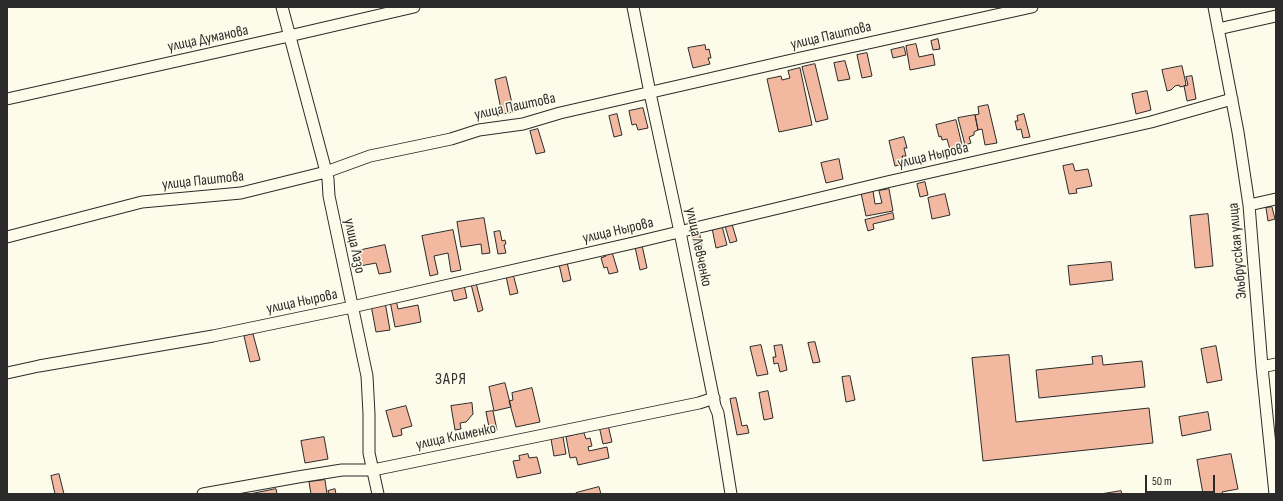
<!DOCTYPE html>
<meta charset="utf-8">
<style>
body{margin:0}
#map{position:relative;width:1283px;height:501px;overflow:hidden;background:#fdfbea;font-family:"Sofia Sans Condensed",sans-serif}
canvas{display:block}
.frame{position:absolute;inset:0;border:8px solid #2b2b2b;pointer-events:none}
.scale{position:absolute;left:1145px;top:475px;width:70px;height:18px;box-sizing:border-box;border:2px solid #2b2b2b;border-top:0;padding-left:5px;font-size:12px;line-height:14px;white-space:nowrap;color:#2b2b2b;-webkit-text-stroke:3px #fdfbea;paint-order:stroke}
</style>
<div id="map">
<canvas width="1283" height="501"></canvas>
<div class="frame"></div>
<div class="scale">50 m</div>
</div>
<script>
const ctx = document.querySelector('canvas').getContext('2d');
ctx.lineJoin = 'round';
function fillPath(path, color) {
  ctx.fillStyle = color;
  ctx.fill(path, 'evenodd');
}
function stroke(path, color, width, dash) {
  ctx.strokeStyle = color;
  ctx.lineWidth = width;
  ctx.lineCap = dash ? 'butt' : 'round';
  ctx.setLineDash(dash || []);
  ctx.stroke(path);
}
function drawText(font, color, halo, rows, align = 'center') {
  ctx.font = font + ' "Sofia Sans Condensed",sans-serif';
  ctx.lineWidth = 3;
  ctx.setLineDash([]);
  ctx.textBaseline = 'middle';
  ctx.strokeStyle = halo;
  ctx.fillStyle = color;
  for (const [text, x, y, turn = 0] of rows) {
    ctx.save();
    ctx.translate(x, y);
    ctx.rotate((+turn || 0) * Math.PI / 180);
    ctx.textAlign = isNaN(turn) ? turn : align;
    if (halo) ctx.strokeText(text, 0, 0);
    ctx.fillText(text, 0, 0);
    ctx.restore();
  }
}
const building = new Path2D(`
 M938,39l2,10 -7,1 -2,-9z
 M916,44l3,13 14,-3 2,11 -25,5 -4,-24z
 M705,45l1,5 3,-1 2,9h-3l2,6 -17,4 -5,-20z
 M904,47l2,8 -13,3 -2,-8z
 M867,53l5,23 -10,2 -5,-23z
 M845,61l5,18 -12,2 -4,-18z
 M815,64l13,55 -12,3 -14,-55z
 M1182,66l4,18 -2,2 -4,1 -1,-2 -4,1 -4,4 -4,1 -5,-21z
 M800,68l12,57 -33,7 -12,-53 14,-3 1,4 8,-2 -2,-7z
 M1192,76l4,23 -9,2 -3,-15 4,-1 -2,-8z
 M506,77l8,35 -12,2 -7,-34z
 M1147,91l4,19 -15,4 -4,-20z
 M988,105l9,38 -12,2 -3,-16 -4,1 -3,-15 4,-1 -1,-7z
 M643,108l5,20 -10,2 -2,-6 -4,1 -3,-14z
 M617,114l5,21 -8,2 -5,-21z
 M1024,114l6,23 -7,1 -2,-9 -4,1 -2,-9h3l-1,-5z
 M975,115l3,15 -4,2v3l-5,2 2,6 -6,2 -7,-27z
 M956,120l7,29 -12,4 -4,-14 -5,1 -1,-4 -2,1 -3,-12z
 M538,129l7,23 -9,2 -6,-23z
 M904,137l3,11h-3l2,8h-4l2,8 -9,2 -6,-25z
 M839,159l4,20 -17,4 -5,-20z
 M1073,164l2,7 13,-2 4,17 -16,3 1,4 -8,1 -6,-28z
 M925,182l3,13 -8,2 -3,-13z
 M889,189l4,22 -27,5 -5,-23 12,-2 2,13 7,-1 -3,-12z
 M945,194l5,21 -18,4 -4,-21z
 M1272,207l3,12 -7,2 -2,-13z
 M893,213l1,6 -21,5 1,5 -6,2 -3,-11z
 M1208,214l5,52 -18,2 -5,-52z
 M484,218l6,35 -8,1 -1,-10 -20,3 -4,-25z
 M732,224l5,17 -7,2 -5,-17z
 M722,226l5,19 -11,3 -4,-20z
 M453,230l8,40 -10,2 -3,-19 -14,3 4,18 -8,2 -8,-40z
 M500,231l2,10 3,-1 1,4 -2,1 2,8 -8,1 -4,-22z
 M699,231l5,24 -7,1 -5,-24z
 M385,245l6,27 -12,2 -3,-11 -16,3 -3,-15z
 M642,245l5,23 -7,2 -5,-23z
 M612,252l6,20 -9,2 -2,-7 -3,1 -3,-10 5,-2 -1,-2z
 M567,262l4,18 -8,2 -4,-18z
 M1111,262l2,18 -43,5 -2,-19z
 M513,274l5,19 -8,2 -4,-19z
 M476,283l7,27 -5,2 -7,-28z
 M464,285l3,13 -13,3 -3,-13z
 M396,300l2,9 20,-4 3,17 -26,5 -5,-26z
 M385,302l5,28 -14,2 -5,-27z
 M253,334l7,26 -10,2 -6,-26z
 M815,342l5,20 -7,1 -5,-20z
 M761,345l7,29 -11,2 -7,-29z
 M782,345l5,25 -7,2 -2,-9 -4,1 -1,-7h3l-2,-11z
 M1216,346l6,34 -15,3 -6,-34z
 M1009,355l7,67 133,-14 4,35 -170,18 -11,-103z
 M1102,356l1,9 39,-4 3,26 -106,11 -3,-28 57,-6 -1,-7z
 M850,376l5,24 -9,2 -4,-25z
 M505,383l6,24 -17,4 -5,-24z
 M532,388l8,34 -24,5 -7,-26 4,-1 -1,-7z
 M768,391l5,27 -9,2 -5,-27z
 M736,398l6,28 5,-1 2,8 -12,2 -7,-36z
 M472,403l1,11 -7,8 -6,1 1,6 -6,1 -4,-24z
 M406,406l6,20 -11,3 1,6 -9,2 -7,-26z
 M493,411l4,19 -7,2 -4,-20z
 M1208,412l3,18 -29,6 -3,-19z
 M608,425l4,17 -9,2 -4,-18z
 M584,433l2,6 4,-1 2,8 -4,1 1,4 18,-4 2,11 -31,7 -2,-8 -6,1 -4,-21z
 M324,437l4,22 -23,4 -4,-22z
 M563,437l3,17 -12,2 -3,-17z
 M528,454l1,4 8,-1 4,16 -24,5 -4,-17 7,-1 -1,-4z
 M1231,454l7,35 -16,3 1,2h-20l-6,-34z
 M59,474l5,20h-9l-4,-18z
 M325,480l2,14h-16l-2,-12z
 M599,487l2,7h-25v-1z
 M276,489l1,5h-27z
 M335,489l1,5h-7l-1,-3z
 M1121,491l1,3h-21z`);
const minor = new Path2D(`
 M282,7l46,172 1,17 38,180 2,38v39l9,41
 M633,7l17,86 30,139 35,174 3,7 13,81
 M1214,7l24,125 11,73 13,162 13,127
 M1218,29l58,-13
 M7,99l282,-63 125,-29
 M1249,205l27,-6
 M7,237l135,-35 99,-9 85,-21 44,-16 81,-17 28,-9 44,-6 37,-11 236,-54 236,-52
 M1262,367l14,-3
 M7,373l32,-7 174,-30 139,-29 281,-64 254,-61 264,-60 81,-23
 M203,494l95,-17 44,-7h31l326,-67 15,-5`);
const streetNames = [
 ["улица Паштова",831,36,-13],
 ["улица Думанова",208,39,-12],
 ["улица Паштова",515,107,-12],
 ["улица Нырова",933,156,-13],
 ["улица Паштова",203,181,-6],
 ["улица Нырова",618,231,-13],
 ["улица Лазо",354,246,78],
 ["улица Левченко",698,247,78],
 ["Эльбрусская улица",1238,251,-95],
 ["улица Нырова",302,302,-12],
 ["улица Клименко",456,437,-12]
];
const neighbourhoodNames = [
 ["ЗАРЯ",451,380]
];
fillPath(building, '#f2b8a0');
stroke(building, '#2b2b2b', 1);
stroke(minor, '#2b2b2b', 13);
stroke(minor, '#fdfbea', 11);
drawText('15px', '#2b2b2b', '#fdfbea', streetNames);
ctx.letterSpacing = '1px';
drawText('16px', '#2b2b2b', '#fdfbea', neighbourhoodNames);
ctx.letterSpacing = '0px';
</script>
